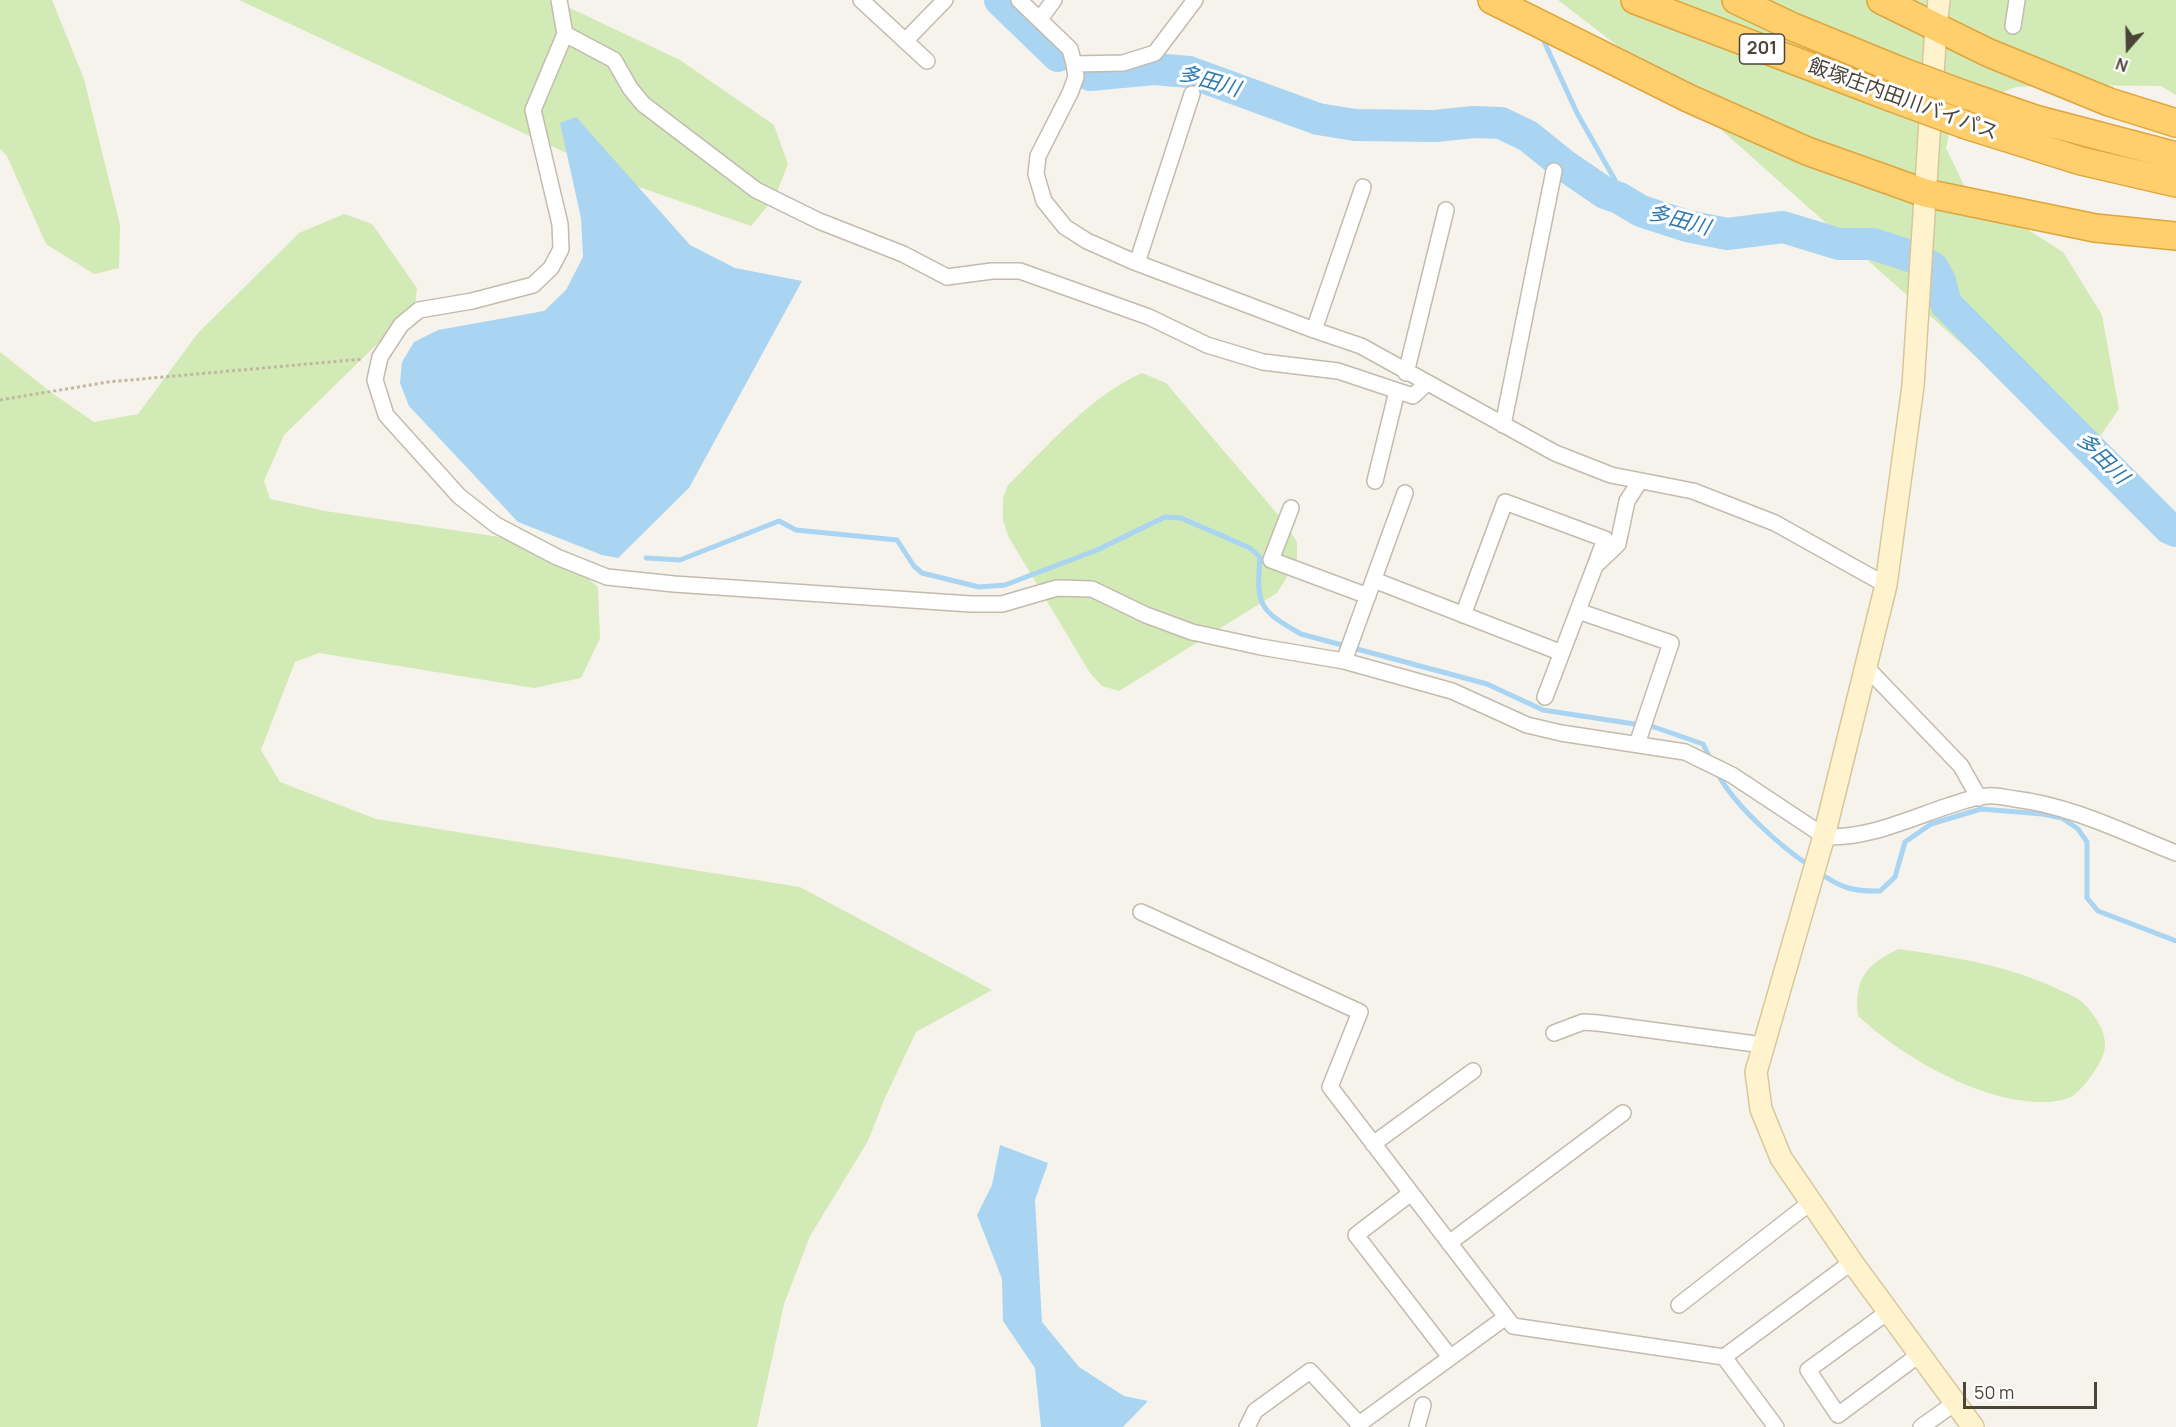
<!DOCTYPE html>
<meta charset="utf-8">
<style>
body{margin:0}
#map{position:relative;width:2176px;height:1427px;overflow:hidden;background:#f6f3ec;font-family:Manrope,sans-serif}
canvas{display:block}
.north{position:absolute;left:2098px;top:18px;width:60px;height:60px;-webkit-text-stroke:4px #fff;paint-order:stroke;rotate:200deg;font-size:16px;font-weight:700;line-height:24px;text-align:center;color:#4b4439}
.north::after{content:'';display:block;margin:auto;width:21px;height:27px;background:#4b4439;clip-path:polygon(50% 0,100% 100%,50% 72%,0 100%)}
.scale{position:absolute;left:1963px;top:1382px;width:134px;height:27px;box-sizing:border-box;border:3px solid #4b4439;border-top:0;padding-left:8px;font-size:18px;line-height:21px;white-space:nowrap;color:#4b4439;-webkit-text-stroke:4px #fff;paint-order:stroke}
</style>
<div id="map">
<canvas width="2176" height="1427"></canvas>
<div class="north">N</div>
<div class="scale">50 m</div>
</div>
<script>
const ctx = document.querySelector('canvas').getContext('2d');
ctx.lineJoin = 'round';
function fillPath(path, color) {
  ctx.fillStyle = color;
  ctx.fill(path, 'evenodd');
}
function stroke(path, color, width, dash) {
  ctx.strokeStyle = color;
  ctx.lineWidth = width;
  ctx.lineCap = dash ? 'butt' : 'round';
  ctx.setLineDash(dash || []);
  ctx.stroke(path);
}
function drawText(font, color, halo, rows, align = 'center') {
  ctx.font = font + ' Manrope,"Noto Sans JP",sans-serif';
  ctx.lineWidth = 6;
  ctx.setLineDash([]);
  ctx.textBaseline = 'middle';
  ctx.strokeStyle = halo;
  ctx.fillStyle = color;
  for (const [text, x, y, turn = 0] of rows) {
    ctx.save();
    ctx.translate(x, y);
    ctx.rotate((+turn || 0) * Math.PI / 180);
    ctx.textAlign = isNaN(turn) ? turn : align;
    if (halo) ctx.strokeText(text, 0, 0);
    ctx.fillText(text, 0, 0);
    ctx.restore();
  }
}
const green = new Path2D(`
 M0,0h52l32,79 36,146 -1,43 -25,6 -48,-30 -39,-88 -7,-7z
 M239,0h314l127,60 94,65 14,39 -13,33 -24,29 -112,-39z
 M1558,0h618v95l-15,-9 -84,-1 -61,2 -29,11 -35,24 -6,26 21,43 96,61 39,63 17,94 -19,27 -12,3 -59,-35 -340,-303z
 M344,214l28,10 45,64 -2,19 -131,128 -20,46 6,18 55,12 222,33 51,43 2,51 -19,40 -47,10 -215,-35 -24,9 -34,88 19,32 96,37 424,68 192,103 -76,42 -32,68 -16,41 -58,95 -26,68 -27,123h-757v-1075l52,41 42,29 44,-8 60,-81 101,-100z
 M1142,373l24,10 120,141 11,18v19l-20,32 -158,98 -17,-5 -12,-13 -82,-137 -5,-16v-22l5,-13c41,-40 81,-88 134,-112z
 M1899,949c55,8 112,17 163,42 6,3 14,6 20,11 11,10 23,27 23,42 1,15 -21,45 -34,53 -6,3 -19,5 -26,5 -64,1 -141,-44 -187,-86 -4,-37 8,-52 41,-67z`);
const water = new Path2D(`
 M576,117l114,128 45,23 67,13 -113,207 -71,70 -16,-3 -84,-33 -109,-116 -9,-23 2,-21 12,-20 24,-12 106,-19 22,-21 17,-33 -2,-39 -21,-95z
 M1000,1145l48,18 -13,37 7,122 37,45 45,29 24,5 -25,26h-82l-6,-59 -32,-47 -1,-42 -25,-64 15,-30z`);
const stream = new Path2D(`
 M1542,37l35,76 38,67 4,18
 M646,558l34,2 99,-39 17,9 101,10 17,26 8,7 57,14 26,-2 92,-35 68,-33 16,1 69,30 10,9c-4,49 -1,53 41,77l186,50 56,26 111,17 49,17 8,16
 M1718,774c16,31 63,73 92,92
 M1818,872c22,15 34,20 62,19l15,-14 10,-35 26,-18 50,-15 61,5 20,4 16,11 9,13v56l11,13 78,30`);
const river = new Path2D(`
 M1000,0l58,56
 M1090,75l64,-6 35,3 129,47 37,6 80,1 39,-4 27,1 27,13 36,29 41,28 14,5 22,13 46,15 40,8 56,-7 56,17h34l40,13 20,11 7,13 6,23 223,224 7,3`);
const path = new Path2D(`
 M0,400l108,-18 255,-23`);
const street = new Path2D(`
 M559,0l6,34 -32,76 27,114 1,25 -10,19 -18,17 -61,16 -53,9 -18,15 -21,32 -5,23 11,35 73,81 37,29 61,32 50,20 67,7 297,20h31l55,-16 35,1 54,26 46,17 69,15 83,14 108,30 75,34 34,8 124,19 47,23 92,61c38,5 87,-18 124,-30 13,-4 27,-10 40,-10 9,-1 19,2 27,3 57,7 108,33 161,54
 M861,0l66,61
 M1019,0l51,49 4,15 2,13 -6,16 -32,63 -2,18 8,27 21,26 22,14 45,20 182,69 47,16 194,107 56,22 82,16 82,32 111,62
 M1040,19l14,-19
 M2013,26l4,-26
 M565,34l49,26 16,28 13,16 113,86 63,31 84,33 44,23 45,-6h28l129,46 58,28 56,17 75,9 75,25 14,-13
 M906,40l39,-40
 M1074,64l49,-1 32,-10 40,-53
 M1137,263l55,-169
 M1314,330l49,-143
 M1406,373l40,-163
 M1503,425l51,-254
 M1375,481l22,-90
 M1291,508l-20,52 97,36
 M1374,580l188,73
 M1578,611l93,32 -34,101
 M1463,615l42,-113 100,37 -10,27
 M1344,661l61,-168
 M1866,667l95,99 18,32
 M1545,697l50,-131 23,-22 9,-43 13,-20
 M1141,912l219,100 -30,75 183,239 211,31 52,70
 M1554,1033l29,-11 15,1 165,22
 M1373,1144l100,-73
 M1411,1193l-55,42 94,122
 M1449,1243l174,-130
 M1679,1305l132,-103
 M1889,1311l-81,59 30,45 82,-61
 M1724,1357l128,-95
 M1247,1427l8,-16 55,-40 49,53
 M1358,1427l1,-3 147,-107
 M1417,1427l6,-22
 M1921,1427l34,-24`);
const secondary = new Path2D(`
 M1939,0l-3,27 -23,359 -27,199 -62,251 -68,236 5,37 20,49 71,104 121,165`);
const highway = new Path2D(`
 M1492,0l196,98 119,53 118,42 170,35 81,8
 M1635,0l255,97
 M1736,0l57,27 105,43
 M1881,0l108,53 120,49 67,21
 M1968,96l67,23 141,37
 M1966,125l115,36 95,22`);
const highwayBridge = new Path2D(`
 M1898,70l70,26
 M1890,97l76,28`);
const shields = [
 [1762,49,45]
];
const shieldNames = [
 ["201",1762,49]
];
const streetNames = [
 ["飯塚庄内田川バイパス",1903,100,20]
];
const waterNames = [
 ["多田川",1209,82,16],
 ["多田川",1679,221,15],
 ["多田川",2102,459,45]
];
fillPath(green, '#d2eab5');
fillPath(water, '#a9d4f2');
stroke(stream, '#a9d4f2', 5);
stroke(river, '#a9d4f2', 32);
stroke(street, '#c2bbae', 18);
stroke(secondary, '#d6c79b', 24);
stroke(highway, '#e0a43c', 30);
stroke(path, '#c4b79f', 3, [3, 3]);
stroke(street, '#fff', 15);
stroke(secondary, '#fff3cd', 21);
stroke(highway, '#ffcf6e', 27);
stroke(highwayBridge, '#e0a43c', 30, []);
stroke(highwayBridge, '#ffcf6e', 27);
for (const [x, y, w] of shields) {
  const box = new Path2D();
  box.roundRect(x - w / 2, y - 15, w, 30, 4.5);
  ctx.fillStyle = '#fff';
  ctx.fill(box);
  stroke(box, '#4b4439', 1.5);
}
drawText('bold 18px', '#4b4439', null, shieldNames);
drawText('20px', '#4b4439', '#fff', streetNames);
drawText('italic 21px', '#2e7ab2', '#fff', waterNames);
</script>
